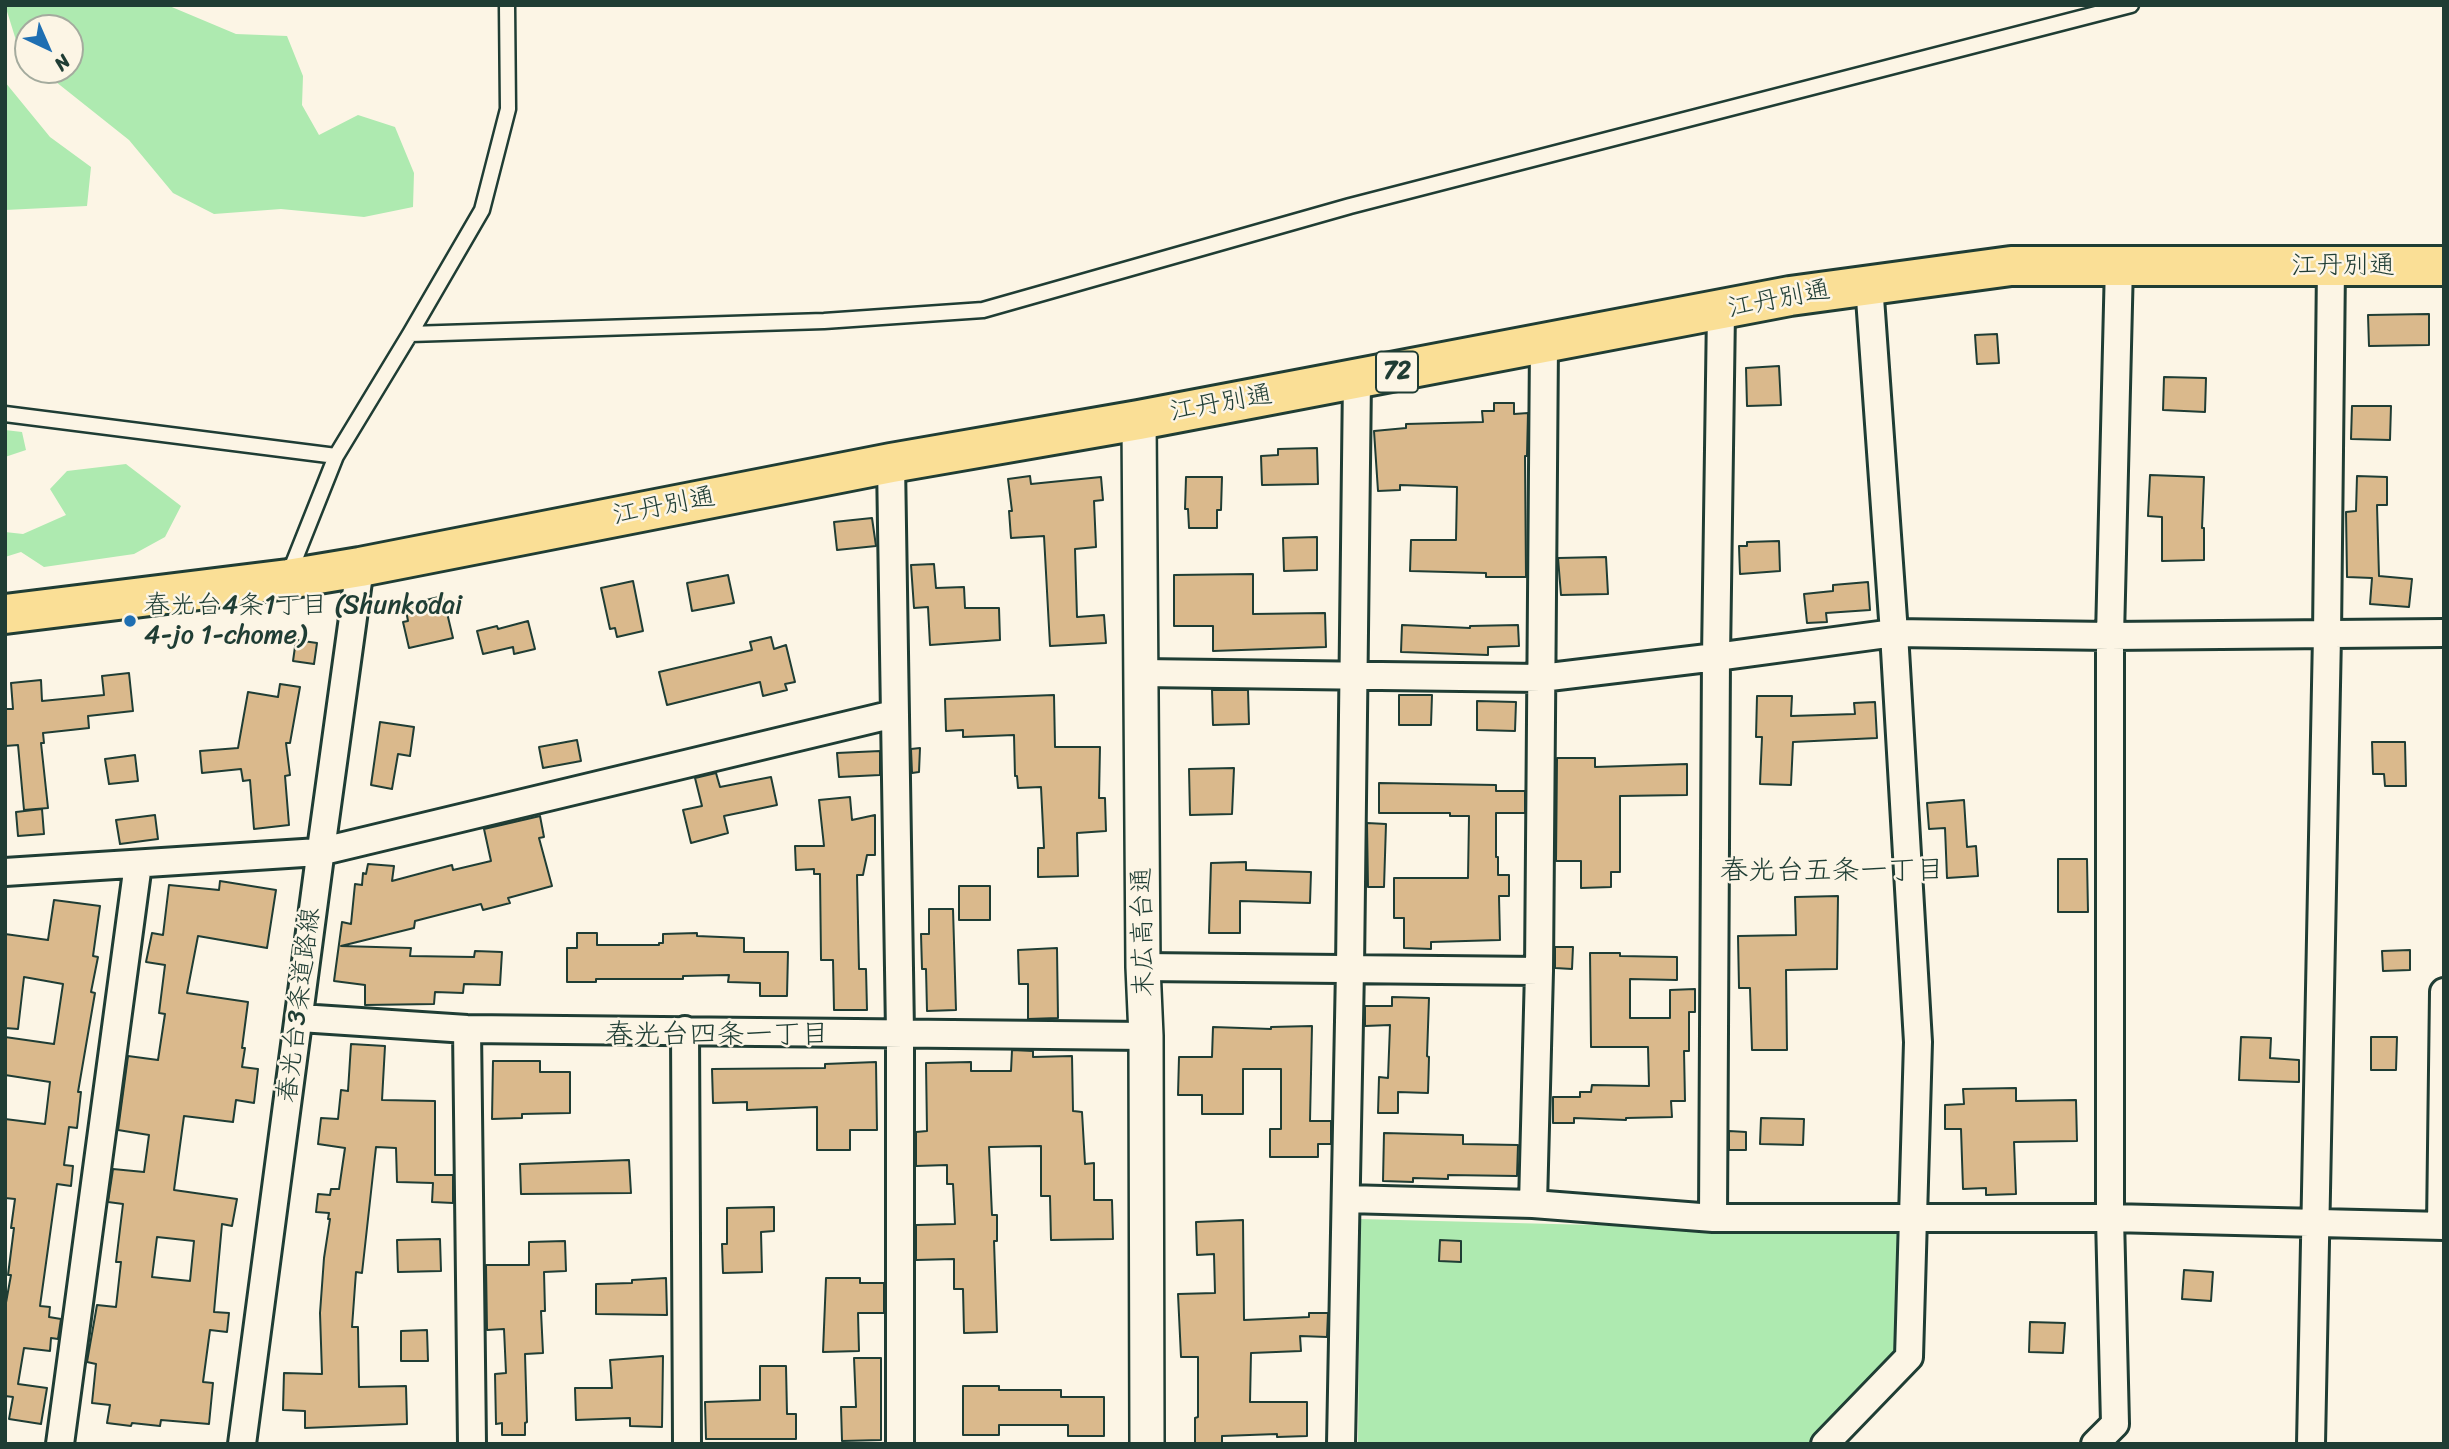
<!DOCTYPE html>
<meta charset="utf-8">
<style>
body{margin:0}
#map{position:relative;width:2449px;height:1449px;overflow:hidden;background:#fcf5e5;font-family:Sriracha,sans-serif}
canvas{display:block}
.frame{position:absolute;inset:0;border:7px solid #1f3d34;pointer-events:none}
.north{position:absolute;left:14px;top:14px;width:70px;height:70px;box-sizing:border-box;background:#fcf5e5;border:2px solid #a4ab9e;border-radius:50%;rotate:136deg;font-size:19px;font-weight:700;line-height:28px;text-align:center;color:#1f3d34}
.north::after{content:'';display:block;margin:auto;width:24px;height:32px;background:#1f6fb2;clip-path:polygon(50% 0,100% 100%,50% 72%,0 100%)}
</style>
<div id="map">
<canvas width="2449" height="1449"></canvas>
<div class="frame"></div>
<div class="north">N</div>
</div>
<script>
const ctx = document.querySelector('canvas').getContext('2d');
ctx.lineJoin = 'round';
function fillPath(path, color) {
  ctx.fillStyle = color;
  ctx.fill(path, 'evenodd');
}
function stroke(path, color, width, dash) {
  ctx.strokeStyle = color;
  ctx.lineWidth = width;
  ctx.lineCap = dash ? 'butt' : 'round';
  ctx.setLineDash(dash || []);
  ctx.stroke(path);
}
function drawText(font, color, halo, rows, align = 'center') {
  ctx.font = font + ' Sriracha,"Klee One",sans-serif';
  ctx.lineWidth = 5;
  ctx.setLineDash([]);
  ctx.textBaseline = 'middle';
  ctx.strokeStyle = halo;
  ctx.fillStyle = color;
  for (const [text, x, y, turn = 0] of rows) {
    ctx.save();
    ctx.translate(x, y);
    ctx.rotate((+turn || 0) * Math.PI / 180);
    ctx.textAlign = isNaN(turn) ? turn : align;
    if (halo) ctx.strokeText(text, 0, 0);
    ctx.fillText(text, 0, 0);
    ctx.restore();
  }
}
const green = new Path2D(`
 M5,5h162l69,29 51,2 16,40 -1,29 17,30 39,-20 37,12 19,46 -1,34 -49,10 -83,-8 -67,5 -41,-21 -44,-53 -88,-70h29v-42h-42v31l-8,-6z
 M5,82l45,55 41,30 -4,39 -82,4z
 M5,430l17,2 4,18 -21,7z
 M126,464l55,42 -16,31 -31,17 -90,13 -23,-15 -16,5v-25l18,2 43,-19 -16,-26 17,-18z
 M1360,1219l542,14 -3,114 -90,97h-451z`);
const building = new Path2D(`
 M2429,314v31l-60,1 -1,-31z
 M1997,334l2,29 -22,1 -2,-29z
 M1779,366l2,39 -34,1 -1,-38z
 M2164,377l42,1 -1,34 -42,-2z
 M1494,403h20v11l14,-1 -1,43h-2l1,121h-40v-4l-76,-2 1,-31h45l1,-53 -57,-2v5l-22,1 -4,-60 32,-3v-4l77,-2 -1,-11h12z
 M2352,406h39l-1,34 -39,-1z
 M1317,448l1,36 -56,1 -1,-29 17,-1v-6z
 M2150,475l54,2 -2,51h2v32l-42,1v-44l-14,-1z
 M1030,476l1,8 70,-7 2,23 -9,1 2,46 -21,2 2,68 27,-2 2,28 -56,3 -6,-110 -33,2 -2,-27h3l-4,-32z
 M2357,476l30,1v28h-10l2,71 33,3 -3,28 -39,-3 2,-26 -25,-1 -1,-65 10,-1z
 M1186,477h36l-1,33h-4v18h-28l-1,-19h-3z
 M872,518l4,28 -39,4 -3,-28z
 M1317,537v33l-33,1 -1,-33z
 M1779,541l1,30 -40,3 -1,-28h8v-4z
 M1606,557l2,37 -47,1 -3,-37z
 M934,564l2,24 28,-1 1,21h34l1,32 -70,5 -2,-38 -14,1 -3,-43z
 M1253,574v40l72,-1 1,34 -113,4v-25h-39v-51z
 M728,575l6,28 -42,8 -5,-28z
 M633,581l10,50 -26,6 -2,-9 -5,1 -9,-41z
 M1868,582l2,28 -44,3 1,9 -20,1 -3,-29 29,-3v-6z
 M443,596l10,42 -44,10 -6,-26 5,-1 -3,-16z
 M528,621l7,28 -21,5 -1,-7 -30,7 -6,-23 20,-5 1,3z
 M1402,625l68,3v-2l48,-1 1,21 -31,1v8l-87,-3z
 M771,637l3,12 12,-4 9,37 -10,2 2,6 -24,6 -3,-14 -93,23 -8,-33 93,-22 -2,-8z
 M296,640l21,3 -3,21 -21,-3z
 M129,673l4,38 -45,5 1,12 -46,5 1,10h-3l7,65 -24,2 -6,-65 -13,1v-37h8l-2,-26 30,-3 1,21 62,-6 -2,-19z
 M280,684l20,3 -10,56h-4l4,32 -5,1 4,49 -35,4 -4,-49 -7,1 -2,-12 -39,4 -2,-22 38,-3 10,-56 30,5z
 M1212,690h36l1,34 -36,1z
 M1054,695l1,52h45l-1,51h6l1,33 -29,2 1,43 -40,1v-29h6l-3,-61 -23,1 -1,-12h-2l-1,-41 -51,2v-7l-17,1 -1,-32z
 M1399,695h33l-1,30h-32z
 M1757,696h35l-1,20 64,-2 -1,-11 21,-1 2,36 -84,4 -2,43 -31,-1 2,-47h-6z
 M1477,701l39,1 -1,29 -38,-1z
 M380,722l34,5 -4,29 -12,-2 -6,35 -21,-4z
 M577,740l4,21 -38,7 -4,-21z
 M2372,742h33l1,44h-21l-1,-12h-11z
 M920,748l-1,24 -7,1 -1,-24z
 M880,751v24l-41,2 -2,-24z
 M135,755l3,26 -29,3 -4,-25z
 M1557,758h38v9l92,-3v31l-67,1v76h-9v15l-30,1v-27h-25z
 M1234,768l-2,46 -42,1 -1,-46z
 M716,773l4,14 51,-10 6,28 -53,11 4,17 -37,10 -8,-33 19,-4 -7,-28z
 M1379,783l117,2v6h29v22h-29v44h2v18h11v21h-10l1,44 -69,2v7l-27,-1v-30h-10v-40h74l1,-62h-19v-3h-71z
 M850,797l2,23 23,-5v40h-8l-4,20h-6l2,94h7l1,41h-33l-1,-50h-12l-1,-86h-6v-5l-18,1 -1,-24h29l-5,-46z
 M1964,800l3,47 9,-1 2,30 -31,2 -2,-50 -16,1 -2,-26z
 M42,809l2,25 -26,2 -2,-24z
 M155,815l3,24 -38,5 -4,-24z
 M540,816l4,21 -5,1 13,48 -44,12 2,5 -27,7 -2,-6 -66,17 -1,7 -73,18 70,2 -1,8 64,1 1,-6 27,1 -2,33 -36,-1 -1,9 -28,-1 -1,12 -69,1v-20l-31,-4 8,-59 9,2 4,-40 7,1 1,-12 3,1 2,-10 26,2 -2,15 60,-16 1,5 38,-9 -7,-32z
 M1367,823l19,1 -2,63h-16z
 M2058,859h29l1,53h-30z
 M1246,862v8l65,2 -1,31 -70,-2v32h-31l2,-70z
 M220,881l56,9 -9,58 -69,-12 -11,57 61,9 -6,46h3l-3,19 16,2 -4,34 -18,-3 -3,22 -49,-6 -10,74 63,9 -5,27 -10,-2 -8,88 15,1 -2,19 -17,-2 -7,52 10,1 -4,41 -48,-4 -1,6 -28,-3 -1,3 -24,-3 3,-18 -18,-2 4,-39 -9,-2 10,-57 19,2 5,-45h-5l7,-58 -15,-2 5,-33 31,3 5,-37 -31,-5 10,-74 30,4 7,-46 -6,-1 6,-48 -19,-3 6,-29 11,2 6,-50 50,5zM157,1237l37,4 -4,40 -38,-4z
 M959,886h31v34h-31z
 M1838,896l-1,73 -51,1 1,80h-35l-2,-62h-11l-1,-52 58,-1 -1,-38z
 M54,900l46,6 -7,50 5,1 -7,35 4,1 -17,99h3l-4,36 -8,-1 -5,38 9,1 -2,20 -14,-2 -17,122 10,1 -1,10 12,2 -3,20 -7,-1 -1,13 -26,-3 -6,36 29,4 -6,36 -32,-5 4,-22 -8,-1v-88l6,-33h-3l6,-47h-3l4,-29 -10,-1v-79l40,5 5,-42 -45,-7v-38l49,7 9,-60 -39,-7 -6,52 -13,-1v-94l43,6z
 M929,909h24l3,101 -29,1 -1,-42h-4l-1,-35h8z
 M577,933h20v12h62v-2h4v-9l34,-1v3l47,2v14h44l-1,44h-27v-13l-32,-1 1,-7 -46,1v3h-87v3h-29v-34h10z
 M1555,947h18l-1,22 -17,-1z
 M1057,948l1,70 -30,1v-35h-9l-1,-34z
 M2410,950v20l-27,1 -1,-20z
 M1590,953h30v3l57,1v23l-47,-1v39h40v-28l25,-1v23h-6v39h-5l1,50h-14l1,16 -46,1v2l-52,-2v5h-21v-26h27v-5h11l1,-7 57,1 -1,-39h-57z
 M1392,997l37,1 -2,58 2,1 -1,36 -30,-1v21h-20l1,-36 9,1 2,-53 -25,1v-20h27z
 M1312,1026l-2,95h21v23h-13v13h-48v-28h11v-60h-38v45h-41v-19h-24l1,-38h33l1,-30 58,2v-2z
 M2241,1037l30,1 -1,20 29,2v22l-60,-2z
 M2371,1037h26l-1,33h-25z
 M351,1044l34,2 -3,54 53,1v74h18v28l-21,-1 1,-19 -36,-1 -1,-34 -20,-1 -14,126 -6,-1 -4,55h6l1,60 47,-1 1,38 -102,4v-17l-22,-1 1,-37 38,1 -2,-61 4,-55 6,-39h-2l1,-6 -13,-1 2,-18 12,1 1,-6h8l6,-41 -27,-4 3,-26 17,1 3,-29 7,1z
 M1012,1050l21,1v6l39,-1 1,55 9,1 3,52 9,-1v37h18l1,39 -62,1 -1,-44h-9v-50l-52,1 3,68h5v26h-3l3,91 -33,1 -1,-44h-9v-30l-38,1v-35l39,-1 -2,-40h-6v-19l-31,1v-34l11,-1 -1,-68 45,-1v9h40z
 M493,1061h47v11h30v41l-48,1v4l-30,1z
 M876,1062l1,68h-27v20h-33v-43l-70,3v-8l-34,1 -1,-34 113,-1v-4z
 M2016,1088v13l60,-1 1,41 -63,1 2,52 -30,1v-7l-23,1 -2,-60h-16v-24l19,-1 -1,-15z
 M1761,1118l43,1 -1,26 -43,-1z
 M1729,1131l17,1v18h-17z
 M1384,1133l79,2v9l55,1 -1,31 -69,-1v4l-35,-1v4l-30,-1z
 M629,1160l2,33 -110,1 -1,-30z
 M774,1207v24l-13,1 1,40 -39,1 -1,-29h5v-36z
 M1243,1220l1,100 65,-3v-4h19l-1,24 -27,-1 1,15 -50,2 -1,49h57v34l-30,1v-3l-55,2v8h-27v-26l3,-1v-60h-17l-3,-63 37,-1 -1,-39 -17,1 -1,-33z
 M440,1239l1,32 -43,1 -1,-32z
 M1440,1240l21,1v21l-22,-1z
 M565,1241l1,30 -22,1 1,39h-4l2,42 -18,1 2,68 -2,1v12h-23v-12l-6,1 -1,-50 11,-1 -2,-44 -17,1 -1,-65h43v-23z
 M2184,1270l29,2 -2,29 -29,-2z
 M666,1278l1,37 -71,-1v-30l36,-1v-3z
 M826,1278h34v5h24v30h-26l1,38 -36,1z
 M2030,1322l35,1 -2,30 -34,-1z
 M427,1330l1,31h-27v-30z
 M663,1356l-1,71 -32,-1v-8l-54,2 -1,-32h37l-2,-28z
 M854,1358h27v82l-39,1 -1,-34h15z
 M760,1366h26l1,48h9v25h-90l-1,-37 55,-2z
 M963,1386h36v4h62v7h43v39h-36v-11h-69v10h-36z`);
const service = new Path2D(`
 M410,334l414,-13 159,-11 367,-104 781,-201
 M5,414l331,42
 M289,574l47,-118 74,-122 72,-124 26,-101 -1,-104`);
const minor = new Path2D(`
 M891,463l9,569v412
 M1141,673l400,5 175,-21 178,-24 216,3 334,-3
 M5,872l314,-20 575,-138
 M1143,967l396,4
 M300,1018l167,11 679,7
 M467,1029l5,415
 M685,1030l2,414
 M1346,1199l187,5 180,14h397l334,8
 M1533,1204l6,-233 5,-627
 M1713,1218l3,-561 5,-346
 M2441,1226l3,-234
 M60,1444l78,-580
 M242,1444c40,-293 76,-585 118,-877
 M1341,1444l9,-476 7,-589
 M1825,1444l84,-87 9,-315 -24,-409 -25,-349
 M2095,1444l20,-20 -5,-206v-582l9,-372
 M2311,1444l16,-809 4,-369`);
const tertiary = new Path2D(`
 M1139,420l4,547 3,69 1,408`);
const primary = new Path2D(`
 M5,614l283,-35 72,-12 531,-104 248,-43 651,-124 221,-30h433`);
const markers = [
 [130,621,7,"#1f6fb2"]
];
const shields = [
 [1397,372,42]
];
const shieldNames = [
 ["72",1397,372]
];
const streetNames = [
 ["江丹別通",2343,266],
 ["江丹別通",1779,300,-11],
 ["江丹別通",1221,404,-10],
 ["江丹別通",664,507,-11],
 ["末広高台通",1144,932,-91],
 ["春光台3条道路線",300,1005,-83]
];
const poiNames = [
 ["春光台4条1丁目 (Shunkodai",144,606],
 ["4-jo 1-chome)",144,636]
];
const neighbourhoodNames = [
 ["春光台五条一丁目",1832,872],
 ["春光台四条一丁目",717,1036]
];
fillPath(green, '#aeeab0');
fillPath(building, '#dab98c');
stroke(building, '#1f3d34', 2);
stroke(service, '#1f3d34', 19);
stroke(minor, '#1f3d34', 32);
stroke(tertiary, '#1f3d34', 38);
stroke(primary, '#1f3d34', 44);
stroke(service, '#fcf5e5', 14);
stroke(minor, '#fcf5e5', 26);
stroke(tertiary, '#fcf5e5', 33);
stroke(primary, '#fadf96', 38);
for (const [x, y, r, color] of markers) {
  const dot = new Path2D();
  dot.arc(x, y, r, 0, 2 * Math.PI);
  ctx.fillStyle = color;
  ctx.fill(dot);
  stroke(dot, '#fcf5e5', 2.5);
}
for (const [x, y, w] of shields) {
  const box = new Path2D();
  box.roundRect(x - w / 2, y - 20.5, w, 41, 5);
  ctx.fillStyle = '#fcf5e5';
  ctx.fill(box);
  stroke(box, '#1f3d34', 2);
}
drawText('bold 24px', '#1f3d34', null, shieldNames);
drawText('26px', '#1f3d34', '#fcf5e5', streetNames);
drawText('26px', '#1f3d34', '#fcf5e5', poiNames, 'left');
drawText('28px', '#1f3d34', '#fcf5e5', neighbourhoodNames);
</script>
